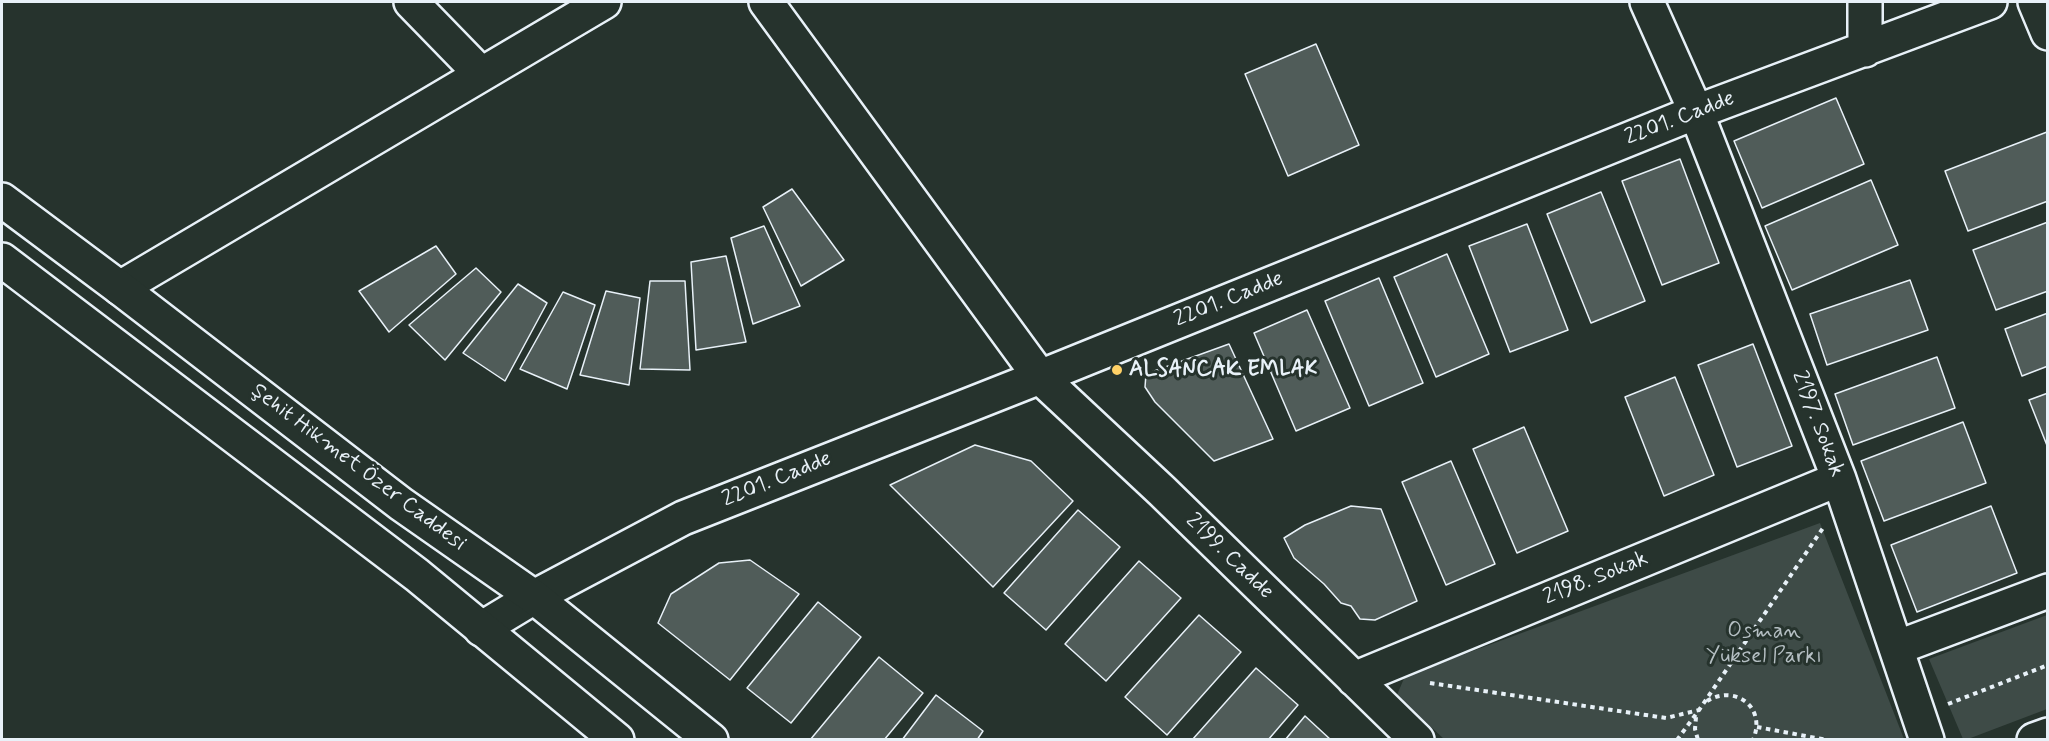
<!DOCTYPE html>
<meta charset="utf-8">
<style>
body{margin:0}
#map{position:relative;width:2049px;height:741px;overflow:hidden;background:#26332d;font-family:Mynerve,sans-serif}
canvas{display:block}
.frame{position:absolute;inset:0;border:3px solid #e8f1f8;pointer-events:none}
</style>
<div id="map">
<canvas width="2049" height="741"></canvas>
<div class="frame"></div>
</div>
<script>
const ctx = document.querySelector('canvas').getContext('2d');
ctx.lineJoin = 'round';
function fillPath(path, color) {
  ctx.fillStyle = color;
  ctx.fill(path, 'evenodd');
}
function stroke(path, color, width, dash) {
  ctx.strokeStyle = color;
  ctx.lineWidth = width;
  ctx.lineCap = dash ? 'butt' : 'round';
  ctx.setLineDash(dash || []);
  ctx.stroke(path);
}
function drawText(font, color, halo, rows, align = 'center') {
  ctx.font = font + ' Mynerve,sans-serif';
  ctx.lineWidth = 6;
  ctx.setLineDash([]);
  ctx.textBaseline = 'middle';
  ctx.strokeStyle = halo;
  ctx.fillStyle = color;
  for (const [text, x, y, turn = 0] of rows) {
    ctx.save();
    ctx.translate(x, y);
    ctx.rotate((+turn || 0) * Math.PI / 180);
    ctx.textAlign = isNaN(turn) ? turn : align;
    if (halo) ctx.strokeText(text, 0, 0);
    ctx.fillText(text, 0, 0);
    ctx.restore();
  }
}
const green = new Path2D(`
 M1820,523l84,216h-460l-47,-44 8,-19z
 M2047,615v94l-79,30h-5l-34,-80z`);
const building = new Path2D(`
 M1316,44l43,101 -71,31 -43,-102z
 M1836,98l28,66 -102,44 -28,-67z
 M2047,132l1,69 -80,30 -23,-60z
 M1680,159l39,104 -57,22 -40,-104z
 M1871,180l27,65 -106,45 -27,-64z
 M792,189l52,71 -43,26 -38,-79z
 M1601,192l44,109 -54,22 -44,-109z
 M2048,222v69l-52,19 -23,-60z
 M1527,224l41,106 -58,22 -41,-106z
 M764,226l36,80 -47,18 -22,-86z
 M436,246l20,28 -67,58 -30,-41z
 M1447,254l42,100 -53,23 -42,-100z
 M726,256l20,86 -50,8 -5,-88z
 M476,268l25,24 -56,68 -36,-35z
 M1379,278l44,105 -54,23 -44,-105z
 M1910,280l18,50 -101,35 -17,-51z
 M650,281h35l5,89 -50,-1z
 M518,284l29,19 -42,78 -42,-28z
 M606,291l34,7 -11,87 -49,-10z
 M563,292l32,13 -28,84 -47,-20z
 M1307,310l43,98 -54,23 -42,-98z
 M2048,313v53l-26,10 -17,-47z
 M1229,344l44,95 -59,22 -59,-59 -10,-15 1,-13z
 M1753,344l39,102 -55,21 -39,-102z
 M1937,357l18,51 -102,37 -18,-51z
 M1675,377l39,98 -50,21 -39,-99z
 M2048,393v55l-19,-48z
 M1963,422l23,61 -102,38 -23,-60z
 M1524,427l44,104 -51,22 -44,-104z
 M975,445l56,16 42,40 -80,86 -103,-102z
 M1451,461l44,103 -49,21 -44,-103z
 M1351,506l30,3 36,92 -42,19 -15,-1 -9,-13 -10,-3 -17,-19 -30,-26 -10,-20 21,-13z
 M1991,506l26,67 -100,39 -26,-67z
 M1078,510l42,37 -74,83 -42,-37z
 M750,560l49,34 -69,86 -72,-57 13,-29 48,-31z
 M1139,561l42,37 -75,83 -41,-37z
 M818,602l43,35 -70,86 -44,-35z
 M1199,615l42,37 -74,83 -42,-38z
 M879,657l44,36 -39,47h-74z
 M1256,668l42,37 -30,35h-76z
 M936,695l47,36 -6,9h-75z
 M1305,716l26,24h-46z`);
const path = new Path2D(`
 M1430,683l236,35 33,-8
 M1707,701c28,-17 60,6 46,39
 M1948,704l100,-39
 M1696,717l-1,12 3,11
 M1757,727l70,13
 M1677,740l22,-30 124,-182`);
const minor = new Path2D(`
 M411,2l70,72
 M766,2l274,375 122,114 255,249
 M1647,2l49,110 143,367 88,261
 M2035,2l13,31
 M1865,50v-48
 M120,288l484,-286
 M481,629l53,-32 149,-79 357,-141 656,-265 294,-110
 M1896,648l152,-57
 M1354,679l485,-200
 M2034,740l14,-5`);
const major = new Path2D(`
 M2,200l118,88 281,216 133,93 177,143
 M2,260l415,315 200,165`);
const markers = [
 [1117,370,6,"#ffd166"]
];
const streetNames = [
 ["2201. Cadde",1680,119,-21],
 ["2201. Cadde",1229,300,-22],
 ["2197. Sokak",1817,424,69],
 ["Şehit Hikmet Özer Caddesi",358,468,37],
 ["2201. Cadde",777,480,-22],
 ["2199. Cadde",1229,557,44],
 ["2198. Sokak",1596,579,-22]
];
const poiNames = [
 ["ALSANCAK EMLAK",1129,370]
];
const parkNames = [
 ["Osman",1764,632],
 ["Yüksel Parkı",1764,657]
];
fillPath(green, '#3e4b47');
fillPath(building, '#505c59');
stroke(building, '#e8f1f8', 1.5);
stroke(minor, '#e8f1f8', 38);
stroke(major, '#e8f1f8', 38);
stroke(path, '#e8f1f8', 4, [4.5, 4.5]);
stroke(minor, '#26332d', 33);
stroke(major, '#26332d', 33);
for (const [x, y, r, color] of markers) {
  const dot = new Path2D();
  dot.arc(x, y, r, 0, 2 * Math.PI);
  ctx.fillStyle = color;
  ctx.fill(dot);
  stroke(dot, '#26332d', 2);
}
drawText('22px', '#e8f1f8', '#26332d', streetNames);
drawText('bold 22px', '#e8f1f8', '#26332d', poiNames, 'left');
drawText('22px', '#b5bfc3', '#26332d', parkNames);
</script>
